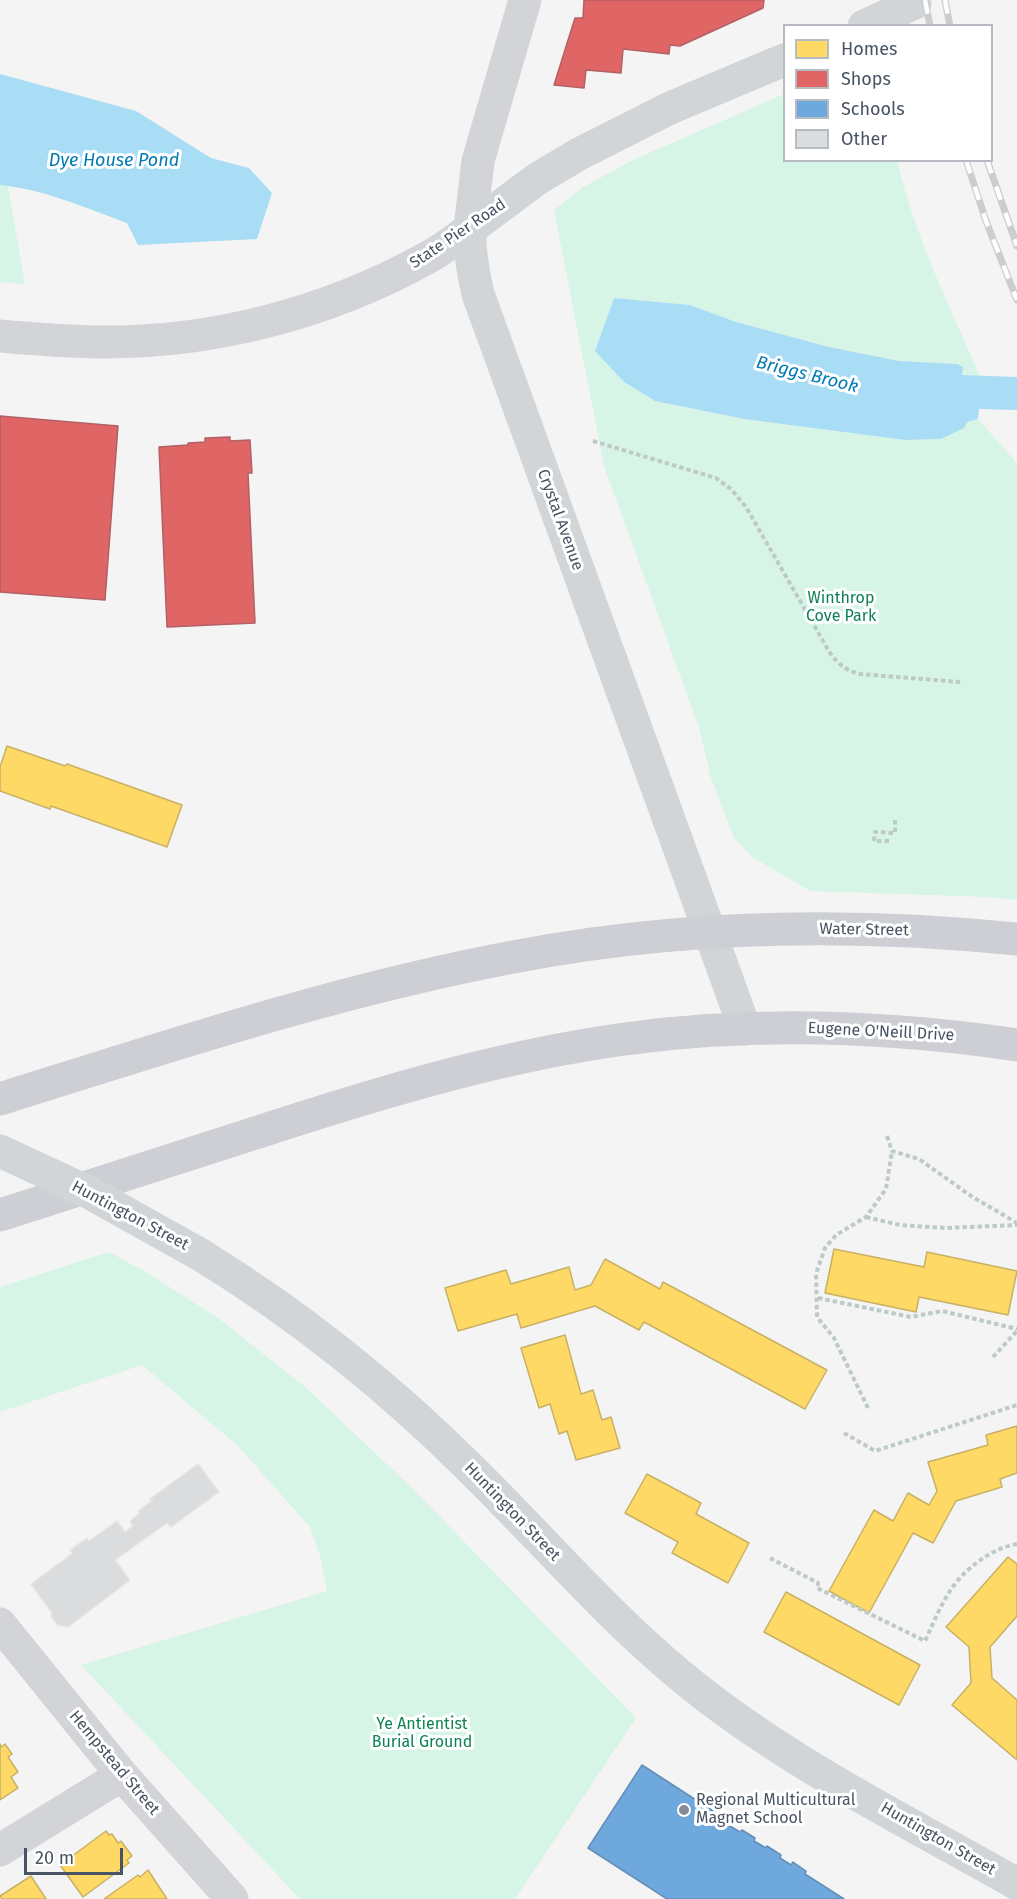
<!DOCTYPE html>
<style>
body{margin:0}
#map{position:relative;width:1017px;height:1899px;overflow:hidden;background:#f4f4f4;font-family:"Fira Sans",sans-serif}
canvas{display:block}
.legend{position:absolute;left:783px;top:24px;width:210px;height:138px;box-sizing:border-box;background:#fff;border:2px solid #b6bac1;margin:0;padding:8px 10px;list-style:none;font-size:18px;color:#485363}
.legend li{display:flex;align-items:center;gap:12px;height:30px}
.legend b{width:30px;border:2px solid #b6bac1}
.scale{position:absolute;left:24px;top:1848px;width:99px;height:27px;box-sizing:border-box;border:3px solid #485363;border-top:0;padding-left:8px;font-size:18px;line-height:21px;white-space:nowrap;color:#485363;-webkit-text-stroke:4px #fff;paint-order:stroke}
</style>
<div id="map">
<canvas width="1017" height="1899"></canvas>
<ul class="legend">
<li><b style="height:16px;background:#ffd966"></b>Homes</li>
<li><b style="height:16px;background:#e06666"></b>Shops</li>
<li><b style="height:16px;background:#6fa8dc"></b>Schools</li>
<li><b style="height:16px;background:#dbdcde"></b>Other</li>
</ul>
<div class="scale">20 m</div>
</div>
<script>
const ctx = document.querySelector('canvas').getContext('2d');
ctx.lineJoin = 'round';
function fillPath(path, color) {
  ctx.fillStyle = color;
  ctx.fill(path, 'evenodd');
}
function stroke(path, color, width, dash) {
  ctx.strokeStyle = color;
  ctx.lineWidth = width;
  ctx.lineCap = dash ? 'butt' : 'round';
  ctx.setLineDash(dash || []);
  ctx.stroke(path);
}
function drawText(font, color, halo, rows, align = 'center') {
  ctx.font = font + ' "Fira Sans",sans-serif';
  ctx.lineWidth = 6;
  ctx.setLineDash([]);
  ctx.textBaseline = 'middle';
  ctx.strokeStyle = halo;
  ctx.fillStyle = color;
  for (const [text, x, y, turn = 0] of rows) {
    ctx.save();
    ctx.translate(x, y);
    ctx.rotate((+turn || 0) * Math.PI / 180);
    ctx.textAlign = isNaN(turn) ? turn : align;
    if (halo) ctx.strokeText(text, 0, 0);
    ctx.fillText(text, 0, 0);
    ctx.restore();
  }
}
const green = new Path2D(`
 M784,94v66l113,1c18,75 52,144 83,215l-18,-1 -5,-11 -58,-3 -70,-14 -93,-25 -46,-17 -76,-7 -19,53 29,31 31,19 89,18 161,21 36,-1 21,-11 5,-6 11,-3 39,44v437l-30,-3 -177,-6 -58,-34 -18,-19 -23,-60 -12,-50 -95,-262 -50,-256 29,-23 50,-27z
 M0,185l8,1 17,98 -25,-2z
 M109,1252l37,20 72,46 86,68 105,99 227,233 -121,181h-215l-219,-234 246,-74 -7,-35 -10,-29 -73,-82 -95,-80 -142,47v-125z`);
const water = new Path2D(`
 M0,74l136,37 75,47 38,10 23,25 -15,46 -119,6 -11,-22c-41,-15 -84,-34 -127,-38z
 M614,298l76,7 46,17 93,25 70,14 58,3 6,3 -1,8 55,2v33l-38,-1 -1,10 -11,3 -3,6 -23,11 -36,1 -161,-21 -89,-18 -31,-19 -29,-31z`);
const homes = new Path2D(`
 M7,746l58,20 2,-2 115,41 -15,42 -116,-41 -1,3 -50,-18v-24z
 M834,1249l90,18 3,-15 90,19 -9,44 -89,-18 -3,15 -91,-19z
 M605,1259l55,30 3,-7 164,88 -22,39 -161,-87 -5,8 -44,-24 -74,22 -4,-14 -59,17 -13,-43 61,-18 5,14 58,-17 6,23 16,-5z
 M565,1335l16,59 12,-4 9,30 9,-3 9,31 -44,12 -9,-29 -8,3 -9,-30 -11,4 -18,-60z
 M1017,1426v47l-17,6 2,8 -46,14 -23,42 -20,-10 -44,80 -40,-22 45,-81 19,11 15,-28 21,12 8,-14 -9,-29 60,-17 -2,-10z
 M647,1474l54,29 -5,11 53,29 -21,40 -56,-30 6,-11 -53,-29z
 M1008,1557l9,7v52l-27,31 2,31 25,22v60l-65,-55 19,-22 -2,-36 -23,-20z
 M786,1592l134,73 -21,40 -135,-73z
 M0,1744l1,3 4,-3 7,10 -4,3 10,15 -7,5 7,11 -18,12z
 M106,1831l3,4 3,-1 6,9 3,-2 11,15 -5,4 2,3 -46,34 -23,-32z
 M148,1870l19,29h-63l34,-24 2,2z
 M31,1876l15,23h-44l-2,-3z`);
const shops = new Path2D(`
 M584,0h180l-1,8 -83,38 -10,-1 -1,9 -46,-5 -2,24 -35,-3 -2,18 -30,-3 21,-67h8z
 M0,416l118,10 -13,174 -105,-8z
 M230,437v4l20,-1 2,33h-4l7,150 -88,4 -8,-180 29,-2v-2l17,-1v-4z`);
const schools = new Path2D(`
 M642,1765l88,57 -2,3 12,7 2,-2 13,8 -1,3 12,7 1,-2 14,9 -1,3 11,7 2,-3 13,9 -1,3 39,25h-177l-79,-51z`);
const building = new Path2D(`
 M198,1464l21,28 -48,35 -4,-4 -52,37 15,20 -62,47 -10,-2 -7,-9 1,-3 -21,-29 42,-31 -3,-3 17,-12 2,3 28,-20 8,11 8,-6 -3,-5 10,-8 -2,-2 14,-10 -2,-2z`);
const path = new Path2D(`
 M593,441l123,37 15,11 15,18 84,146c8,11 17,18 30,21l100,8
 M889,841h-15l1,-9 20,1v-13
 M887,1136l5,15 27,8 52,37 46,27
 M866,1217l34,8 46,3 71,-3
 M818,1298l93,19 31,-6 75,18
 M993,1357l24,-26
 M868,1408l-34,-70 -17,-21 -1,-43 9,-26 11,-13 30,-18 20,-28 6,-38
 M844,1433l31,18 142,-46
 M770,1558l48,25 -1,5 108,53c8,-17 15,-35 25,-50 14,-22 42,-43 67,-47`);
const minor = new Path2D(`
 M0,336c33,3 67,6 100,6 113,1 227,-29 325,-83 16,-8 31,-20 45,-30l8,-68 47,-161
 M0,1624l122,151 110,124
 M0,1850l122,-75`);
const secondary = new Path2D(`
 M864,26l51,-23
 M745,1029l-267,-735c-5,-22 -9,-43 -8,-65l67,-50 42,-25 91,-46 114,-48
 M201,1255c99,61 190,134 272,216 70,69 133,143 208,205 101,84 222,143 336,208`);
const primary = new Path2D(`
 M0,1099c169,-53 338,-109 513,-142 165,-32 337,-35 504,-18
 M0,1215c93,-30 186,-60 280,-90 112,-36 227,-70 345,-86 130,-18 263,-13 392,6`);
const rail = new Path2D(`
 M925,0l5,26
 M945,0l5,26
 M966,160l20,61 31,79
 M987,160l30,86`);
const secondaryBridge = new Path2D(`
 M0,1151l90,42 111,62`);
const markers = [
 [684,1810,6,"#848b96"]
];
const streetNames = [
 ["State Pier Road",458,234,-34],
 ["Crystal Avenue",560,520,70],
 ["Water Street",864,930,1],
 ["Eugene O'Neill Drive",881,1032,3],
 ["Huntington Street",130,1216,28],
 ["Huntington Street",512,1512,46],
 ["Hempstead Street",114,1763,50],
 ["Huntington Street",938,1839,30]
];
const parkNames = [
 ["Winthrop",841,599],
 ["Cove Park",841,617],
 ["Ye Antientist",422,1725],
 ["Burial Ground",422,1743]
];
const poiNames = [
 ["Regional Multicultural",696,1801],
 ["Magnet School",696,1819]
];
const waterNames = [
 ["Dye House Pond",114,161],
 ["Briggs Brook",807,375,14]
];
fillPath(green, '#d7f5e6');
fillPath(water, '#a9dcf5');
fillPath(homes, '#ffd966');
stroke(homes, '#c8b165', 1.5);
fillPath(shops, '#e06666');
stroke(shops, '#b26065', 1.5);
fillPath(schools, '#6fa8dc');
stroke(schools, '#638eb8', 1.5);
fillPath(building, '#dbdcde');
stroke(building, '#e5e5e6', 1.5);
stroke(path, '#bdcac8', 4, [4.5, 3]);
stroke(minor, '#d2d4d7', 33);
stroke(secondary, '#d2d5d8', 33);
stroke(primary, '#cdcfd4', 33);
stroke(rail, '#cbcdcf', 7);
stroke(rail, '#fff', 4.5, [14]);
stroke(secondaryBridge, '#d2d5d8', 33);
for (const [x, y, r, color] of markers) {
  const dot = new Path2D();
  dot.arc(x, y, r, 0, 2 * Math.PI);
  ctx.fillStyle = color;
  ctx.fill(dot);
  stroke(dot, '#fff', 2);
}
drawText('16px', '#485363', '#fff', streetNames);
drawText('16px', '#0e8255', '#fff', parkNames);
drawText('16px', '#485363', '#fff', poiNames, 'left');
drawText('italic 18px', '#017ab5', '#fff', waterNames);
</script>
